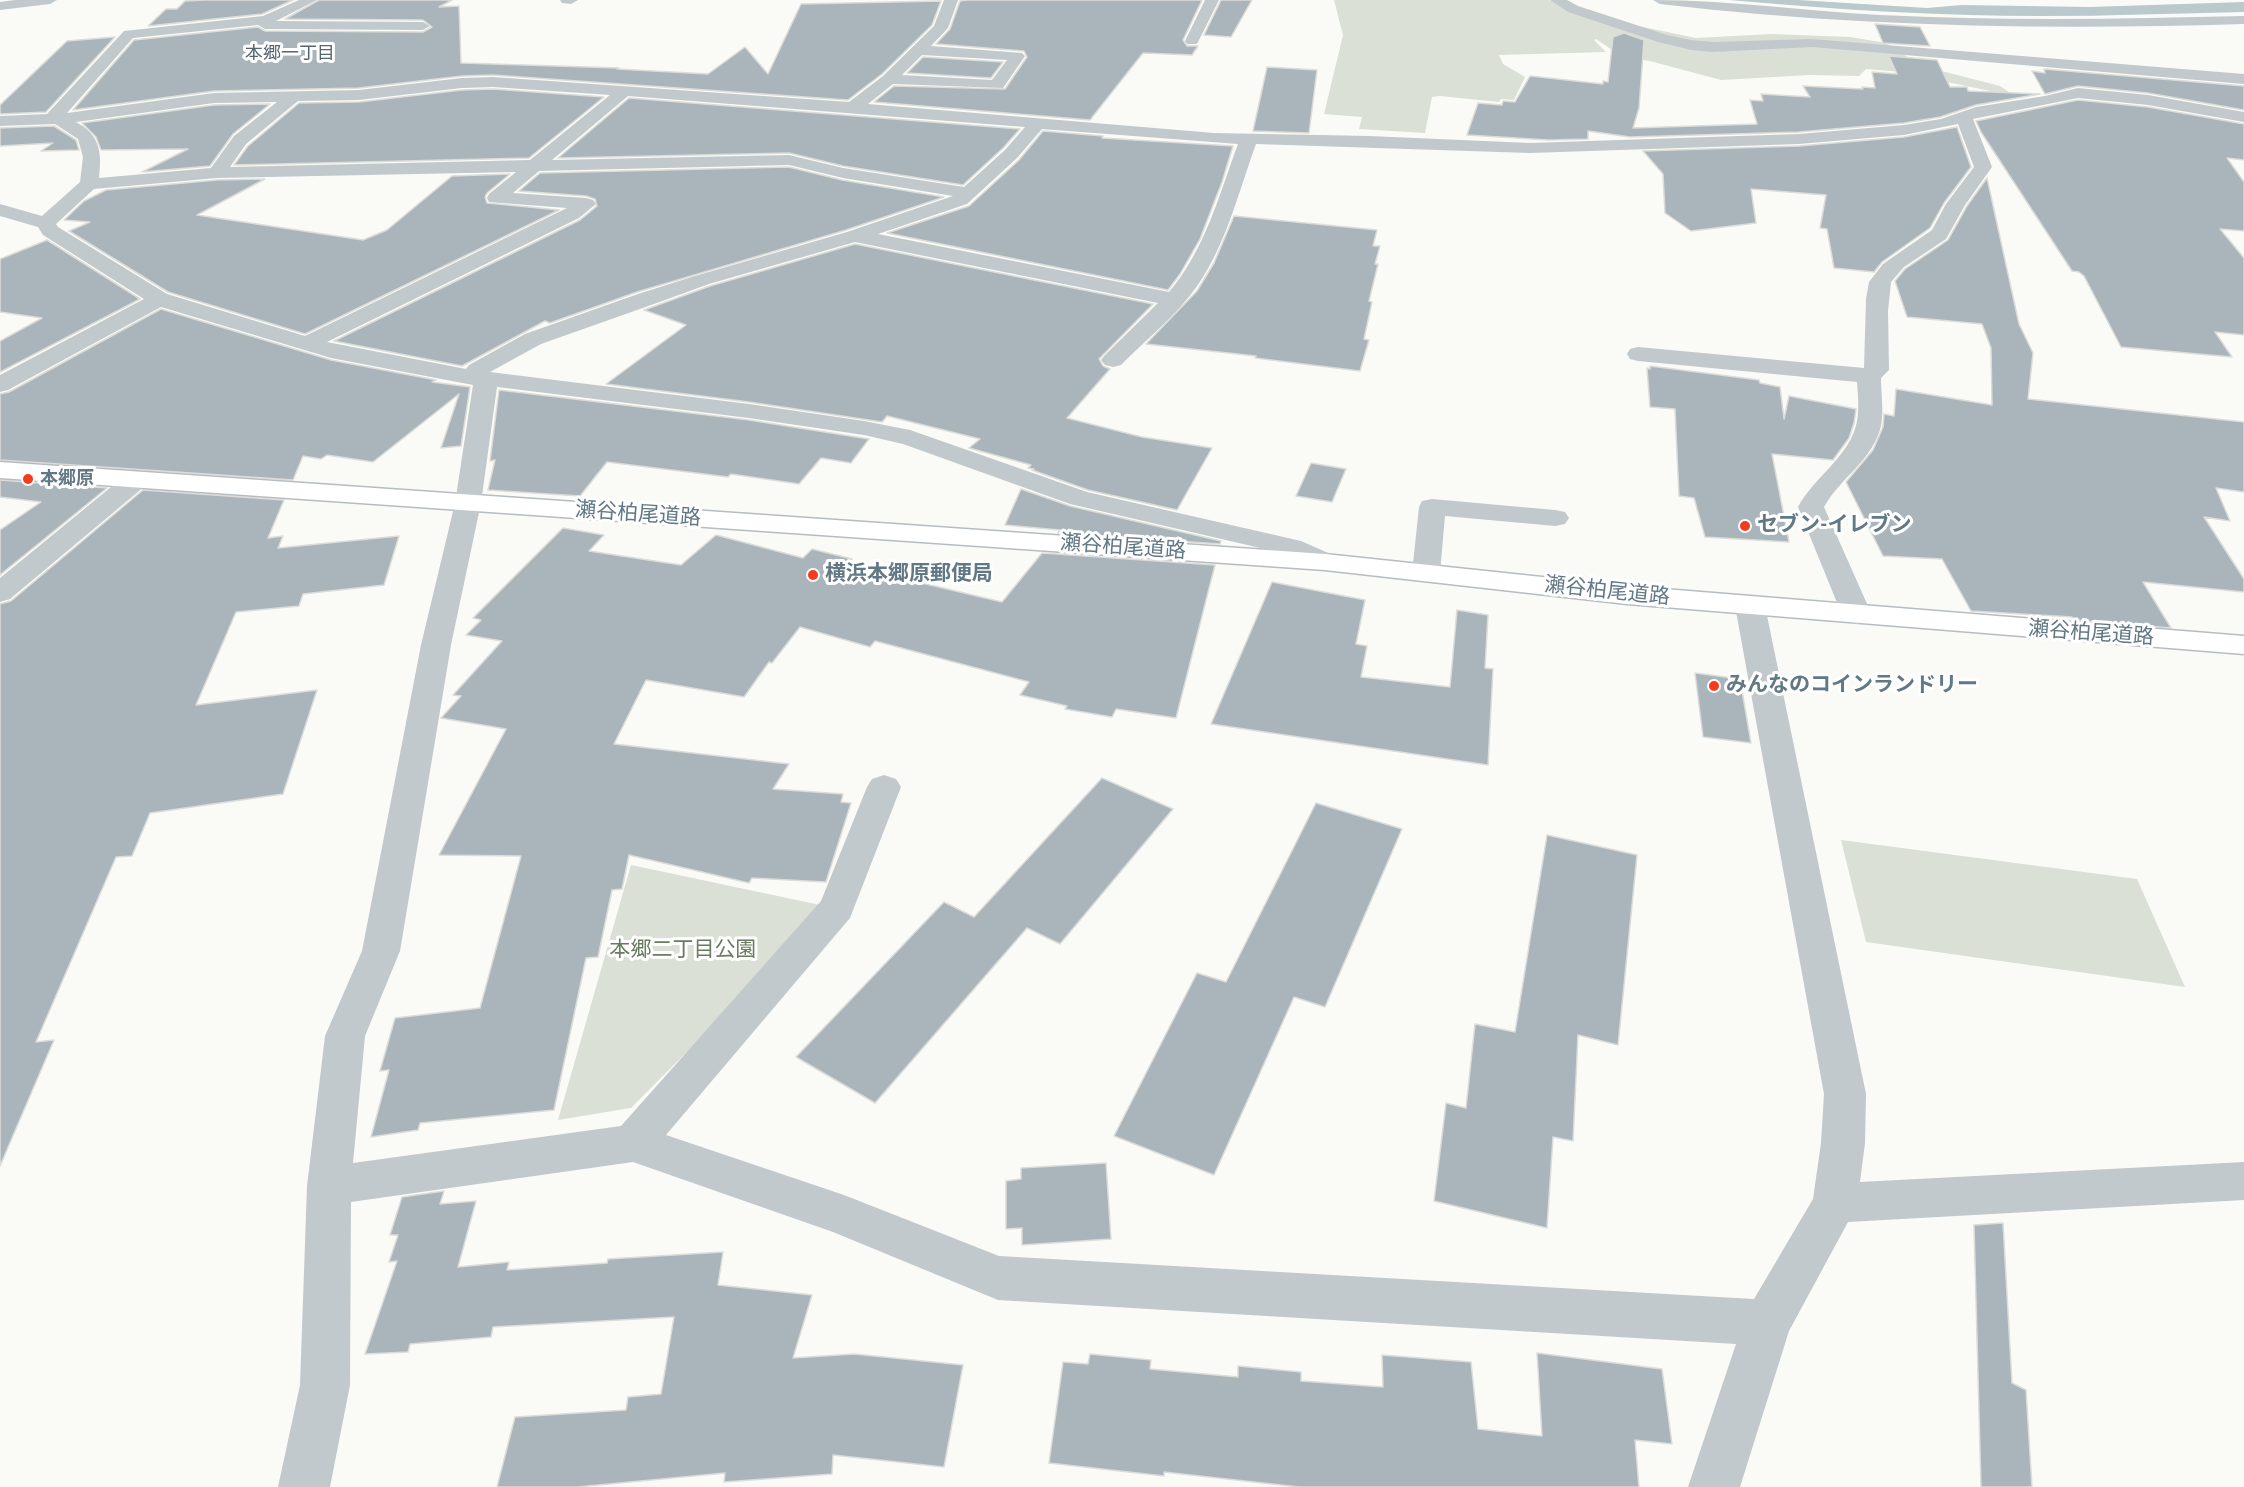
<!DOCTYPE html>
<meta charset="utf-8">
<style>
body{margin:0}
canvas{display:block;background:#fafaf7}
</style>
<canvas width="2244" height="1487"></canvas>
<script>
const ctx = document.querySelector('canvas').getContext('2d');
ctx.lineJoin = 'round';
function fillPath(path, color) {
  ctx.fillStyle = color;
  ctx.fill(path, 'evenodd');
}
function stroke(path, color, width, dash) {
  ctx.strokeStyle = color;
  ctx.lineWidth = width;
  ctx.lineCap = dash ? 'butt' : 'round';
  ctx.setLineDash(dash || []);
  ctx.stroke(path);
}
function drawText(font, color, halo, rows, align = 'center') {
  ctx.font = font + ' "Roboto Condensed","Noto Sans JP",sans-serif';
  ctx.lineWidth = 6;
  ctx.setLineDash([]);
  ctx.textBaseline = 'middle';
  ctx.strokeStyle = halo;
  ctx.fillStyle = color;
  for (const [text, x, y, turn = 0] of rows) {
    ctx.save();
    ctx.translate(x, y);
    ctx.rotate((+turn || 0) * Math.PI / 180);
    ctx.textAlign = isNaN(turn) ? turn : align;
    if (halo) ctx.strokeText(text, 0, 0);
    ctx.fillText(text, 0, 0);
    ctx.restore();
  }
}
const green = new Path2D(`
 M1334,0h215l31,14 116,24 75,-4 79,3 36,6 36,23 78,20 12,8 -17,-2 -72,-15 -8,-4 -49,-4 -7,7 -49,-1 -89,5 -71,-19 -29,-5 -25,-17 -2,1 12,12 -107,3 4,9 22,13 -11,23 -13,-1 -2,3 -59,-6 -8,1 -7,36 -66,-4 3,-12 -38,-3 19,-79z
 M1841,840l296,39 48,108 -319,-45z
 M631,865l194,41 -9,16 -185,186 -73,12z`);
const water = new Path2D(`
 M1729,0h69l129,8 35,-3 127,2 155,-5v10c-91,2 -183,6 -274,3 -80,-2 -161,-8 -241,-15z`);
const building = new Path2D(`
 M205,0h88l-31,14 -114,12 18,-17h11l8,-8z
 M319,0h133l-13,7 20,-1 2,57 158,5 -2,1 91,5 37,-27 23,27 33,-70 140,-3 -9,24 -50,49 -34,26 -355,-25 -31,1 -103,12 -145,3 -141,19 61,-70 124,-13 7,4 158,1 9,-5 -9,-7 -138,-1z
 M967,0h235l-19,40 4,6h11l-6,9 -49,-2 -53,67 -216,-18 20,-16 111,3 22,-32 -3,-6 -88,-7 14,-15 10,-28z
 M1221,0h31l-21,37 -27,-2z
 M1875,24l45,3 10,19 -47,-3z
 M1624,33l20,7 -5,68 -6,20 124,-4 -7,-24 13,1 -2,-7 49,3 -7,-11 60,3 -1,-2 13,1 -3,-16 25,2 -8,-18 48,4 13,27h17l1,4 72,3 -64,11 -36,12 -36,6 -105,9 -169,5 -42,-6v8l-39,1 -82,-5 11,-32 24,2 1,-4 12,1 15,-26 73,8v-3l5,1 5,-45z
 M115,37l-69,75 -46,2v-9l67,-64z
 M923,57l80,5 -12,16 -84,-5z
 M1267,67l50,3 -8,63 -56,-2z
 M2044,69l200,17v24l-96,-17 -70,-7 -33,8 -13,-23 13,2z
 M493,89l111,8 -75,61 -295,7 14,-19 51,-43 60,-1 103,-12z
 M629,98l391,31 -17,19 -40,37 -120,-19 -54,-13 -231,5z
 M2078,100l70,7 96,17v36l-17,-2 17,24v49l-24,-2 24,29v77l-29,-3 17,25 -111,-10 -37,-71 -5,-4 -7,-1 -91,-139 -5,-11z
 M270,104l-37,30 -23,32 -68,6 46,-23 -87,1 -5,-13 -14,-14 132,-18z
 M54,126l22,14 3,10 -38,1 12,-8 -53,3v-18z
 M1957,127l14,40 -27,36 -14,25 -48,34 -8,10 -40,-4 -7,-39 -7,-1 6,-33 -75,-6 5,34 -65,8 -26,-18 -2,-39 -20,-23 156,-5 105,-9z
 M1043,131l60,5 -1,2 131,8 -11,36 -22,57 -20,35 -12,16 -281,-57 82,-27 50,-46z
 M789,167l53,13 102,17 -98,33 -209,62 -87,31 -5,-2 -83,45 -128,-25 246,-121 17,-14 -2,-7 -9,-3 -67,-5 21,-18z
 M510,174l-23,19 -2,4 2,6 72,7 -254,124 -137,-42 -99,-61 21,-9 -26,-2 20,-19 22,-11 111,-10 48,-1 -68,36 166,25 24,-10 65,-54z
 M1987,178l32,146 14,29 -5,46 216,23v70l-28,-4 14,33 -26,-4 40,62v13l-101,-10 28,46 -97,-8 -2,-3 -101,-6 -29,-52 -59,-3 -37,-74 27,-32 10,-23 1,-13 10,2 2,-27 96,16 -1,-57 -9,-24 -75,-7 -12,-36 10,-12 43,-29 19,-34z
 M1234,216l143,14 -4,16h7l-5,18h3l-9,37 3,1 -8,37 5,1 -9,31 -105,-13 1,-2 -110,-12 51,-53 17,-28z
 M47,240l93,59 -140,73v-31l42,-23 -42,-6v-53z
 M855,244l298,60 -54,55 4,7 7,3 -43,49 75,19 70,11 -35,62 -89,-20 -56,-20 2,-1 -6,-1 3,-3 -62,-17 11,-9 -93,-23 -5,6 -133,-20 -143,-18 80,-59 -42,-15 66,-24z
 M161,309l170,51 105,20 -4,2 38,5 -9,59 -20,2 18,-54 -86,68 -46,-7 -6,4 -18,-3 -10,24 -293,-20v-66l9,-2z
 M1650,366l109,14 1,3 20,4 4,32 5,-23 67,13 -2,14 -5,15 -16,22 -61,-6 17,88 -84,-5 -11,-39 -15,-2 -4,-87 -25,-2 -3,-39 3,1z
 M499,390l250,30 120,19 -18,24 -30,-5 -22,26 -68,-10 -3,3 -121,-15 -27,34 -92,-6 7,-30 -5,1z
 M1311,463l35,6 -14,33 -36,-6z
 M0,480l107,8 -107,87v-45l41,-28 -41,-5z
 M1021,489l49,17 151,35 -1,3 -162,-11 2,-3 -55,-5z
 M143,490l141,10 -16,38 15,-2 -5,12 121,-12 -15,49 -81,9 -4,12 -63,6 -40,93 121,-15 -34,104 -133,19 -18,43 -16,1 -80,185 18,-2 -54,126v-562l11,-3z
 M563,528l41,7 -15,16 92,14 35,-30 87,23 9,-9 40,10 -6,6 156,37 40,-49 173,12 -39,153 -60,-9 -4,8 -47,-8 2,-3 -47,-11 9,-13 -154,-41 -5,6 -70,-20 -28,36 -3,-1 -25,35 -98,-17 -32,64 175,20 -16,25 70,5 -2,8 10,1 -25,79 -74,-4 -3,5 -120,-28 -7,34 -10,1 -14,67 -12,1 -32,152 -134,13 -2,7 -47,7 18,-67 -9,1 15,-53 85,-10 41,-152 -82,-1 67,-126 -65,-11 20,-22 -8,-1 49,-54 -36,-6 15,-15 -8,-2z
 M1272,582l93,18 -9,44 11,2 -6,31 89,10 7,-77 31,5 -3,53 8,1 -5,96 -277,-41z
 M1695,673l45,6 11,64 -48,-6z
 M1102,778l71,31 -113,135 -33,-16 -152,175 -79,-46 148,-155 30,15z
 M1316,803l86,26 -77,178 -31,-10 -80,178 -100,-39 83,-163 29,9z
 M1547,835l90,20 -19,190 -40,-10 -5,106 -20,-4 -6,91 -113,-27 12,-98 20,5 9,-84 40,8z
 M1106,1163l5,76 -89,6v-17l-16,1v-48l15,-2v-11z
 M444,1191l-4,13 36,-3 -18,66 51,-5 -2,8 100,-7 1,-4 115,-7 -5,33 94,10 -19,63 61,-4 109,11 -19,102 -111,-12 -1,19 -108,8 1,-9 -148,14h-80l18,-70 111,-7 2,-13 33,-3 13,-77 -181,10 -2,10 -81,7 -2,8 -43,2 32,-93 -8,1 9,-27h-8l12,-38z
 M2003,1223l9,160 14,7 6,97h-51l-7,-262z
 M1537,1353l125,16 10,75 -37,-4 4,47h-340l-135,-15v4l-115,-13 14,-101 25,2 2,-10 61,6 -1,9 88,8v-11l63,6v9l82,6 -1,-32 89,7 7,67 64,7z`);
const minor = new Path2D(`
 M15,0h42l-7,4 -50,6v-8z
 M299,0h18l-41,21 147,1 7,4 -7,4 -158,-1 -7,-4 -125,13 -66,75 147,-20 145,-3 103,-12 31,-1 356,25 34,-26 51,-50 10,-26h14l-10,28 -17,18 91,7 3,3 -22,32 -110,-4 -25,20 346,29 155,3 161,7 269,-9 105,-9 37,-6 35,-12 69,-11 33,-8 70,7 96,17v10l-96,-17 -70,-7 -105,21 19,48 -27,38 -19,34 -42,28 -13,15 -3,29 1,59 -8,8c0,16 3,32 0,48 -8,34 -41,52 -57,81l48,108 -5,6 -10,3 -10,-3 -5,-6 -44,-108c15,-28 48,-49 57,-78 5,-15 3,-32 2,-47l-219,-21 -8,-2 -3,-5 3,-5 8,-2 226,21 2,-69 3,-17 14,-18 49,-34 14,-26 28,-37 -16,-43 -54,11 -105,9 -269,9 -274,-9c-16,44 -28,93 -53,133 -20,33 -54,60 -82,88l-8,2 -8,-2 -4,-5 4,-5 53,-52 -303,-61 -146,42 -55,20 -113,40 -51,28 259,32 115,17 46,9 177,62 214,49 34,15 4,6 -4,6 -10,2 -43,-17 -212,-49 -167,-60 -39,-9 -115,-17 -252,-31 -16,116 -30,142 -51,306 -35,85 -12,127 268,-37 200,-225 46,-114 5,-8 12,-4 12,4 5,8 -51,131 -184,217 178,60 155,61 755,43 59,-100 8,-56 3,-49 -89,-488 5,-6 10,-3 10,3 5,6 101,488 -1,49 -5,39 384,-20v38l-396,22 -59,109 -49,156h-52l48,-143 -738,-44 -165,-68 -200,-70 -282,40 -1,183 -20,102h-52l22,-102 7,-199 18,-150 37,-85 59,-306 34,-142 18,-118 -142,-27 -170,-51 -153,83 -8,2v-17l144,-76 -101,-64 -5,-8 -38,-11v-12l42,12 38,-34 3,-25 -5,-18 -23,-15 -55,2v-10l47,-2 77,-83 139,-15zM922,55l85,5 -15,20 -90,-5zM493,87l117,8 -80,65 -300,7 16,-23 52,-43 61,-1 103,-12zM628,96l397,31 -20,23 -41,37 -121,-19 -54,-13 -237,5zM277,102l-43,34 -23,32 -112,10c3,-26 1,-43 -23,-56l138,-19zM1042,129l196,15c-19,51 -33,106 -69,148l-291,-58 89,-30 50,-46zM789,165l54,13 110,18 -106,36 -152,44 -57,18 -113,40 -56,31 -3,4 -139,-27 252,-124 17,-14 -3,-4 -7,-2 -73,-5 26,-22zM516,172l-27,22 -2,4 2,4 78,6 -262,128 -138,-42 -109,-67 -2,-3 38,-35 123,-11z
 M560,0h18l-7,4 -9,-1z
 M1205,0h14l-22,44h-10l-2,-3z
 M1550,0h17l11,6 89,29 24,5 22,2 99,-3 432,35v10l-432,-37 -99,5 -22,-2 -33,-8 -90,-30z
 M1653,0c76,0 151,11 227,15 121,6 243,4 364,1v8c-196,6 -389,3 -584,-20z
 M136,472l9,2 4,6 -4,6 -135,113 -10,3v-24l127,-104z
 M1432,499l123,11 10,2 4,6 -4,6 -10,2 -110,-10 -5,57 -4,6 -10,3 -10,-3 -4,-6 7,-66 3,-6z`);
const major = new Path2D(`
 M0,462l1325,92 302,32 617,50v18l-617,-50 -302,-34 -1325,-92z`);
const markers = [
 [28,479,6,"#f53b1d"],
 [1745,526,6,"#f53b1d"],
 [813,575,6,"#f53b1d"],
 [1714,686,6,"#f53b1d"]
];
const farNeighbourhoodnames = [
 ["本郷一丁目",290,54]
];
const farPoinames = [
 ["本郷原",40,479]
];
const streetNames = [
 ["瀬谷柏尾道路",638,515,4],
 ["瀬谷柏尾道路",1123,548,4],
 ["瀬谷柏尾道路",1607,592,6],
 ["瀬谷柏尾道路",2091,634,4]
];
const poiNames = [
 ["セブン-イレブン",1757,526],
 ["横浜本郷原郵便局",825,575],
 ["みんなのコインランドリー",1726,686]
];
const parkNames = [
 ["本郷二丁目公園",683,951]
];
fillPath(green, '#dae0d6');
fillPath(water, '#b9c9cc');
fillPath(building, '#a9b5ba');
stroke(building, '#dcdcd9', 1.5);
stroke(major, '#b6bdc0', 3);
fillPath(minor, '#c2c9cc');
fillPath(major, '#fff');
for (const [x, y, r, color] of markers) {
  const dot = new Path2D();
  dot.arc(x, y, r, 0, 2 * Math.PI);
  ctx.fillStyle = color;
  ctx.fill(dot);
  stroke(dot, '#fff', 2);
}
drawText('18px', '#556670', '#fff', farNeighbourhoodnames);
drawText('bold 18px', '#627985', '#fff', farPoinames, 'left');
drawText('21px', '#627985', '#fff', streetNames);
drawText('bold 21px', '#627985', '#fff', poiNames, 'left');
drawText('21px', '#697c61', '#fff', parkNames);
</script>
